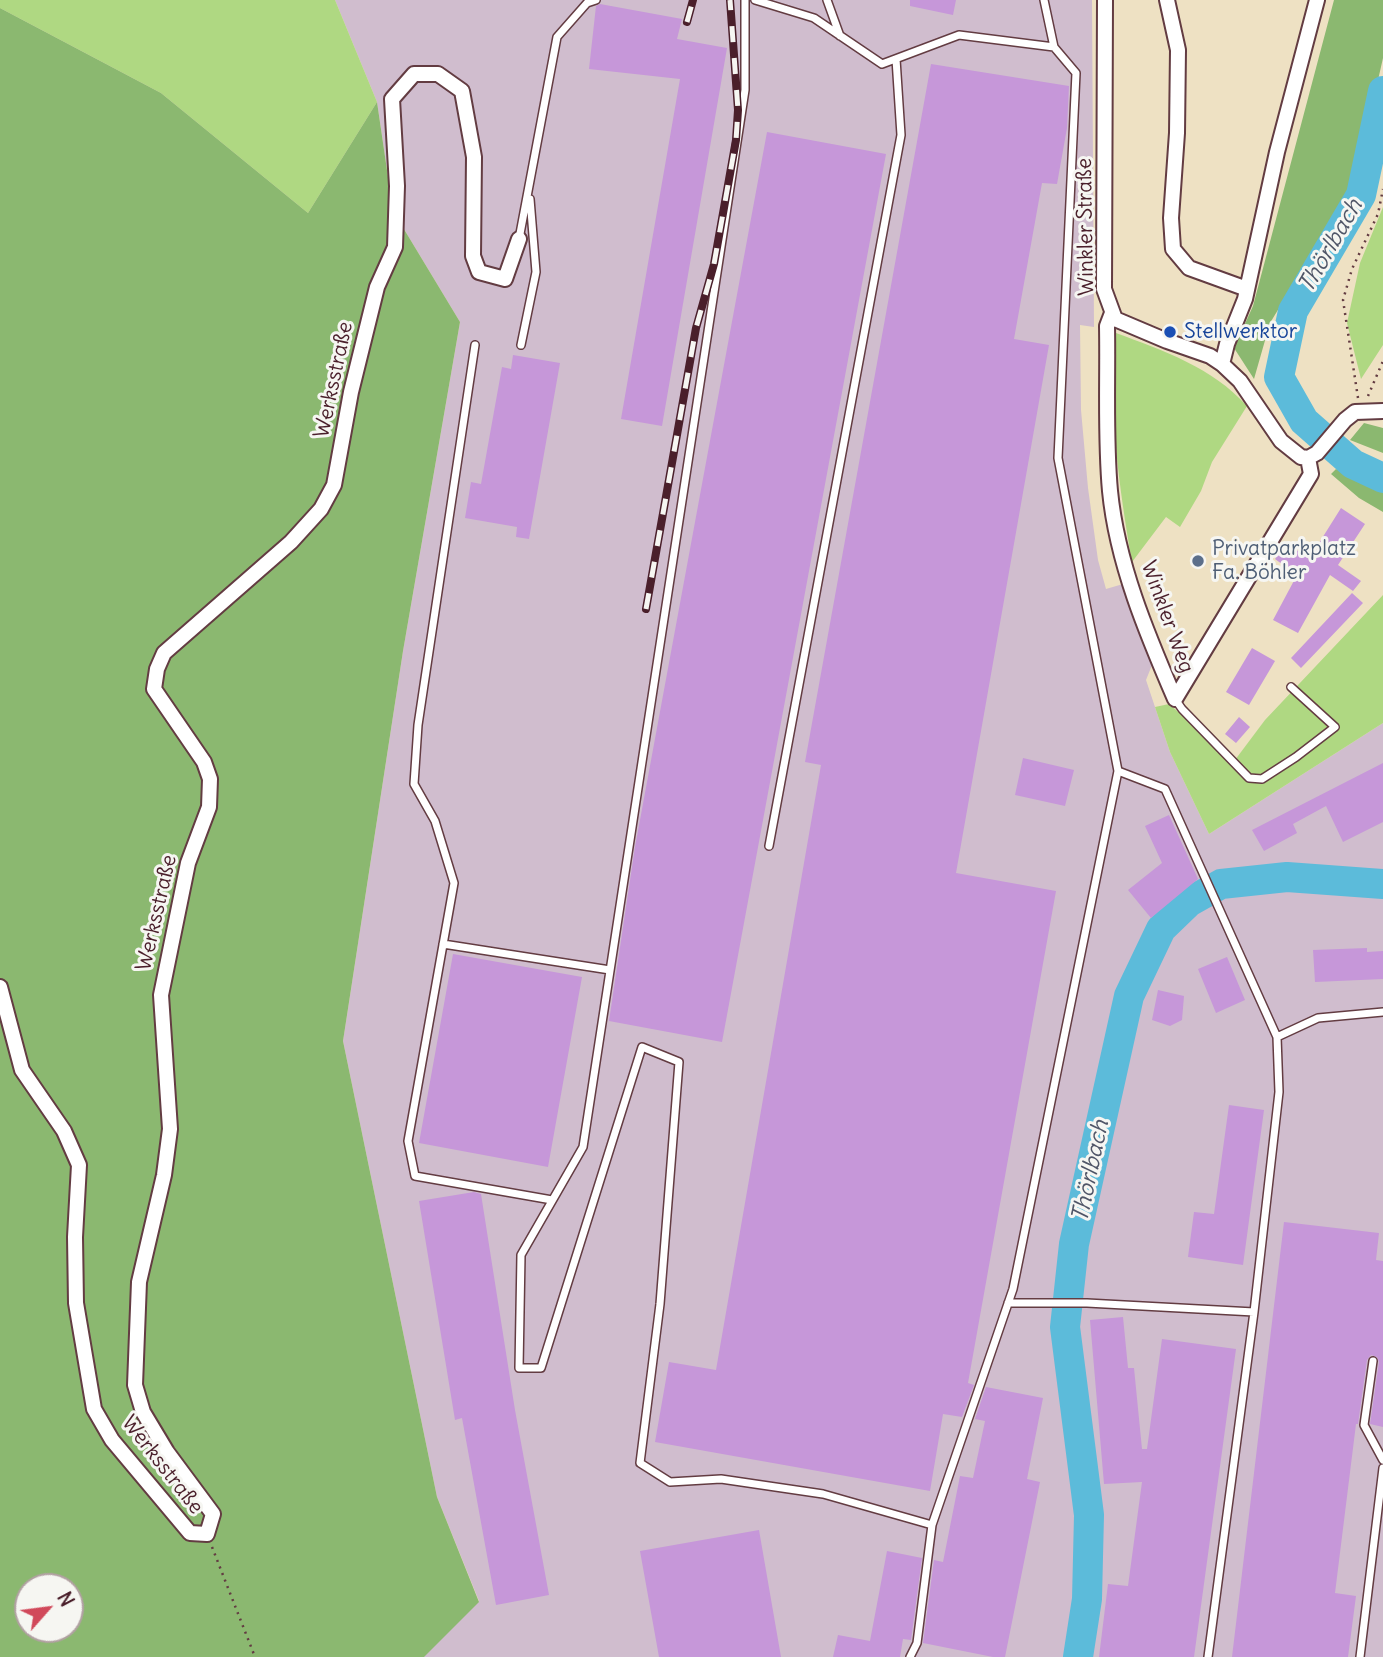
<!DOCTYPE html>
<meta charset="utf-8">
<style>
body{margin:0}
#map{position:relative;width:1383px;height:1657px;overflow:hidden;background:#eee1c3;font-family:Delius,sans-serif}
canvas{display:block}
.north{position:absolute;left:14px;top:1573px;width:70px;height:70px;box-sizing:border-box;background:#f6f6f2;border:2px solid #b1a0a2;border-radius:50%;rotate:62deg;font-size:19px;font-weight:700;line-height:28px;text-align:center;color:#4a1f2b}
.north::after{content:'';display:block;margin:auto;width:24px;height:32px;background:#d1495b;clip-path:polygon(50% 0,100% 100%,50% 72%,0 100%)}
</style>
<div id="map">
<canvas width="1383" height="1657"></canvas>
<div class="north">N</div>
</div>
<script>
const ctx = document.querySelector('canvas').getContext('2d');
ctx.lineJoin = 'round';
function fillPath(path, color) {
  ctx.fillStyle = color;
  ctx.fill(path, 'evenodd');
}
function stroke(path, color, width, dash) {
  ctx.strokeStyle = color;
  ctx.lineWidth = width;
  ctx.lineCap = dash ? 'butt' : 'round';
  ctx.setLineDash(dash || []);
  ctx.stroke(path);
}
function drawText(font, color, halo, rows, align = 'center') {
  ctx.font = font + ' Delius,sans-serif';
  ctx.lineWidth = 6;
  ctx.setLineDash([]);
  ctx.textBaseline = 'middle';
  ctx.strokeStyle = halo;
  ctx.fillStyle = color;
  for (const [text, x, y, turn = 0] of rows) {
    ctx.save();
    ctx.translate(x, y);
    ctx.rotate((+turn || 0) * Math.PI / 180);
    ctx.textAlign = isNaN(turn) ? turn : align;
    if (halo) ctx.strokeText(text, 0, 0);
    ctx.fillText(text, 0, 0);
    ctx.restore();
  }
}
const industrial = new Path2D(`
 M335,0h757l2,327 -14,-2 1,85 7,78 10,72 8,29 17,-5 29,81 -6,15 24,72 39,82 174,-111v934h-961l57,-56 -42,-104 -94,-456 60,-390 57,-329 -67,-111 -16,-109z`);
const green = new Path2D(`
 M0,0h335l42,102 -69,111 -147,-120 -161,-85z
 M1383,207v138l-22,34 -14,-56 13,-60z
 M1116,333c48,18 96,34 131,73l-35,56 -11,29 -21,36 -14,-10 -34,45c-13,-76 -24,-152 -16,-229z
 M1383,595v128l-174,111 -39,-82 -15,-45 14,-3 66,56 30,-40z`);
const forest = new Path2D(`
 M1334,0h49v58l-26,115 -38,83 -32,39 -17,28 -16,56 -20,-31 19,-42z
 M0,8l161,85 147,120 69,-111 16,109 67,111 -57,329 -60,390 94,456 42,105 -55,55h-424zM28,1587h42v42h-42z
 M1364,423l19,5v25l-33,-13z
 M1336,469l47,21v22l-24,-14 -28,-24z`);
const river = new Path2D(`
 M1383,91l-22,104 -68,116 -14,66 25,44 49,43 30,14
 M1078,1657l9,-58 2,-84 -24,-188 9,-83 55,-248 32,-67 28,-27 32,-18 66,-7 96,7`);
const building = new Path2D(`
 M910,0h46l-3,15 -43,-9z
 M600,4l82,15 -5,20 50,9 -65,378 -41,-7 59,-340 -91,-10 7,-63z
 M931,64l138,22 -2,42 -10,56 -15,-1 -28,156 35,6 -93,528 100,18 -88,492 6,2 -12,32 -19,-3 -13,77 -275,-49 14,-80 47,8 105,-605 -16,-3z
 M767,132l119,22 -164,888 -113,-21 26,-174z
 M513,355l47,8 -31,176 -13,-2 1,-10 -52,-9 6,-36 10,2 21,-117 9,2z
 M1341,508l24,16 -27,41 23,16 -8,10 -23,-16 -32,58 -25,-13 24,-45 -22,-16 12,-16 22,16z
 M1352,593l11,10 -62,65 -10,-10z
 M1252,648l23,13 -26,44 -23,-13z
 M1239,717l11,10 -14,16 -11,-9z
 M1023,758l51,12 -9,36 -50,-11z
 M1383,763v59l-40,20 -17,-36 -33,18 4,9 -33,18 -12,-21z
 M1169,815l29,64 -47,39 -23,-28 34,-27 -17,-37z
 M1367,948v4l16,-1v28l-68,3 -2,-32z
 M453,954l129,23 -34,190 -129,-24z
 M1227,957l18,43 -29,13 -18,-44z
 M1158,990l26,6 -2,24 -12,6 -18,-6z
 M1229,1105l35,5 -21,155 -55,-8 6,-45 20,2z
 M474,1192l7,2 34,216 34,185 -53,10 -34,-187 -7,2 -36,-219z
 M1284,1222l95,11 -3,27 7,1v166l-13,-3 9,-62 -2,-5 -6,-2 -4,5 -9,64h-2l-21,169 21,3 -8,61h-116z
 M1123,1317l5,51h6l8,81h5l15,-110 74,10 -42,308h-95l9,-73 20,2 14,-104 -38,2 -14,-164z
 M986,1387l57,11 -16,81 13,3 -35,175h-12l-70,-14 11,-83 9,2 17,-86 13,2 12,-57 -10,-2z
 M759,1530l22,127h-122l-19,-106z
 M887,1551l35,7 -11,82 -8,-1 -3,18h-67l5,-22 32,6z`);
const path = new Path2D(`
 M1368,396l15,-35
 M1358,398l-15,-98 9,-31 26,-55 5,-25
 M212,1547l43,110`);
const lane = new Path2D(`
 M745,0v90l-162,1057 -62,108 -2,113h22l101,-321 37,15 -19,242 -20,159 30,19 51,-3 102,15 109,31 -15,118 -7,14
 M755,0l59,18 68,46 77,-29 95,12 22,26 -18,385 60,313 -105,518 -81,236
 M827,0l13,36
 M1044,0l10,47
 M519,239l38,-202 30,-34 9,-3
 M475,345l-57,380 -4,59 21,37 19,62 -46,258 7,35 137,24
 M521,345l15,-73 -6,-73
 M1175,699l7,10 67,69 13,1 34,-22 39,-30 -44,-40
 M1118,771l47,18 112,248 2,55 -25,220 -46,345
 M769,846l132,-711 -5,-76
 M443,944l167,26
 M1277,1037l41,-19 65,-6
 M1008,1303h79l167,9
 M1373,1361l-9,64 19,35
 M1360,1657l23,-189`);
const street = new Path2D(`
 M1105,0l-1,289 11,30 52,22 43,15 12,8 18,17 41,60 20,16 7,1 9,-5 28,-33 10,-8 28,-1
 M1167,0l11,50 -1,83 -6,85 2,31 16,19 58,21
 M1112,313l-5,13c1,54 -2,111 3,165 7,72 37,143 65,208l136,-225 -3,-16
 M1222,364l5,-20 18,-45 32,-147 40,-152
 M0,987l22,83 42,61 15,34 -4,72 1,66 18,106 18,31 78,93 17,1 6,-20 -46,-62 -24,-40 -8,-27 4,-103 25,-107 6,-46 -9,-134 27,-132 21,-56 1,-28 -6,-17 -50,-73 3,-20 7,-16 127,-111 30,-33 13,-24 17,-93 26,-105 18,-40 2,-61 -5,-87 22,-25h24l24,17 12,66 -1,99 6,16 26,7 14,-40`);
const rail = new Path2D(`
 M687,22l6,-22
 M646,609l50,-281 18,-64 22,-124 2,-30 -8,-110`);
const markers = [
 [1170,332,7,"#1a4fb4"],
 [1198,561,7,"#5c6f8a"]
];
const streetNames = [
 ["Winkler Straße",1086,227,-91],
 ["Werksstraße",334,380,-78],
 ["Winkler Weg",1167,617,70],
 ["Werksstraße",157,913,-77],
 ["Werksstraße",162,1465,52]
];
const transitNames = [
 ["Stellwerktor",1184,332]
];
const serviceNames = [
 ["Privatparkplatz",1212,549],
 ["Fa. Böhler",1212,573]
];
const waterNames = [
 ["Thörlbach",1331,246,-60],
 ["Thörlbach",1091,1171,-78]
];
fillPath(industrial, '#d0bdce');
fillPath(green, '#afd882');
fillPath(forest, '#8bb870');
stroke(river, '#5cbbda', 30);
fillPath(building, '#c697d9');
stroke(lane, '#633c42', 10);
stroke(street, '#633c42', 18);
stroke(path, '#633c42', 2.5, [2, 5]);
stroke(lane, '#fff', 7);
stroke(street, '#fff', 14);
stroke(rail, '#4a1f2b', 8);
stroke(rail, '#f6f6f2', 5, [16]);
for (const [x, y, r, color] of markers) {
  const dot = new Path2D();
  dot.arc(x, y, r, 0, 2 * Math.PI);
  ctx.fillStyle = color;
  ctx.fill(dot);
  stroke(dot, '#f6f6f2', 2.5);
}
drawText('21px', '#4a1f2b', '#f6f6f2', streetNames);
drawText('21px', '#164399', '#f6f6f2', transitNames, 'left');
drawText('21px', '#4e5e75', '#f6f6f2', serviceNames, 'left');
drawText('italic 23px', '#505668', '#f6f6f2', waterNames);
</script>
